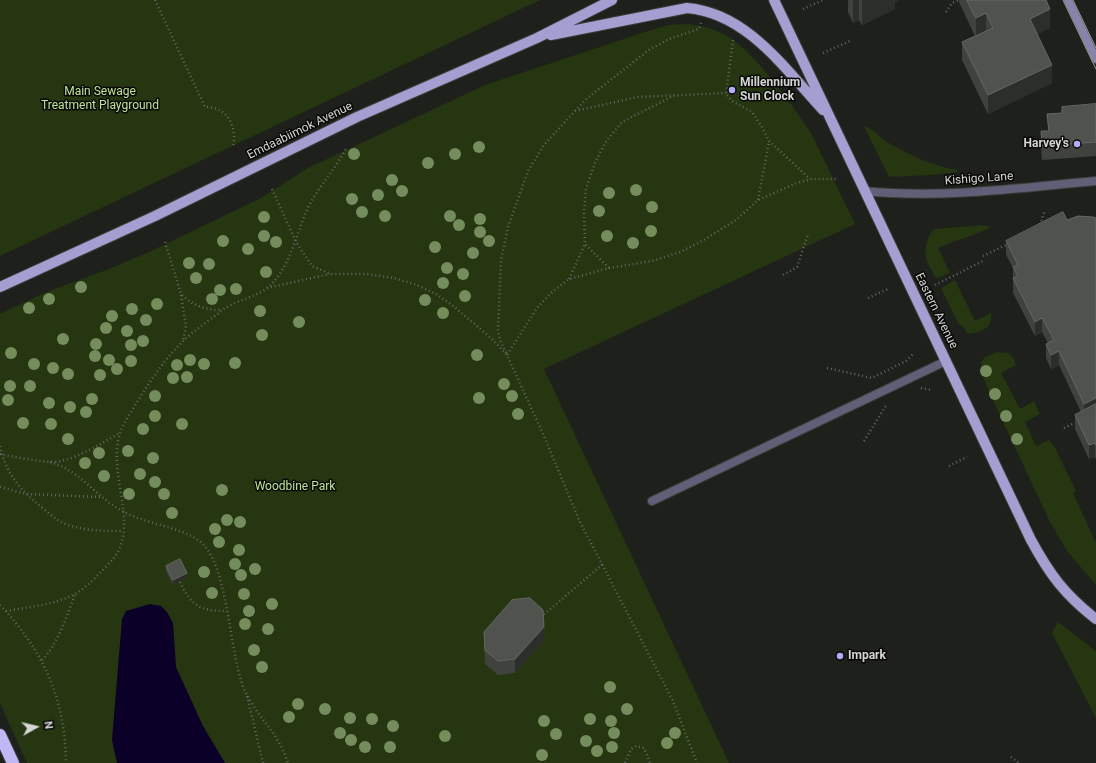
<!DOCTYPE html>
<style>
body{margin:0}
#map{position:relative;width:1096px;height:763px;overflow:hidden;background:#1e201c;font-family:Roboto,sans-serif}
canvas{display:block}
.north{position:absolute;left:16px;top:707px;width:40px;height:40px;-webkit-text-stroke:3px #090908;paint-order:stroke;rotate:82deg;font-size:11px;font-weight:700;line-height:16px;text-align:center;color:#d5d6d3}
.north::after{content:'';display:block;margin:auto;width:14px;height:18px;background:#d5d6d3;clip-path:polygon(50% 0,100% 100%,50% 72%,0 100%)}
</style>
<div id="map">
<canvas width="1096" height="763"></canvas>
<div class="north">N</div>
</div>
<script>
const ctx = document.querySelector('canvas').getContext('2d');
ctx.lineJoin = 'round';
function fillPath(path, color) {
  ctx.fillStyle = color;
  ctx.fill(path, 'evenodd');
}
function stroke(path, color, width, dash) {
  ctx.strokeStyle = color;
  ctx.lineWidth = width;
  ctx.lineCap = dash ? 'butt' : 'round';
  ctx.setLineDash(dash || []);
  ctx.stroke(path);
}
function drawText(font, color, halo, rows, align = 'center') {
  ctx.font = font + ' Roboto,sans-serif';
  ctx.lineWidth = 3;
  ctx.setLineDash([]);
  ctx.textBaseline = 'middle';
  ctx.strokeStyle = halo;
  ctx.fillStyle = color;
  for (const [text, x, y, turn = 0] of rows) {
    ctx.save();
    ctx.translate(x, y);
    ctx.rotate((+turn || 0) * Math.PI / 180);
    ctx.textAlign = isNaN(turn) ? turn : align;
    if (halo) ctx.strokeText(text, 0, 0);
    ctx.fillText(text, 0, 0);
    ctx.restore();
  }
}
const green = new Path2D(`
 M0,0h540l-540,256z
 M688,24c15,2 28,5 41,13 25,15 67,72 83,98l43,89 -311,145 185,394h-702l-27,-60v-389l44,-21 65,-24 40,-17 112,-54 47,-30 177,-83 163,-54 21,-6z
 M864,126c9,2 15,11 23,16 23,13 44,24 71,28l-1,2 -26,3 -42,2z
 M982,225l9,2c-16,9 -36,13 -53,21l12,25 -14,5c-3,-6 -9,-14 -10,-21 -2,-8 2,-23 8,-28z
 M955,280l20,41 16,-8c2,16 -10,19 -24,21l-2,-5 -7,-6 -17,-35z
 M997,352l11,1 6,6 2,6 -15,8 19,36 14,-8 6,13 -15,8 11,24 13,-6 5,6 22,45 -3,2 23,50v42l-29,-34 -17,-29 -61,-130 -7,-19 -1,-10 3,-5z
 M1058,622l38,29v67l-44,-85z`);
const water = new Path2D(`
 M150,604l11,2 6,6 6,11 3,44 27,59 22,37h-108l-5,-23 10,-121 4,-8z`);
const path = new Path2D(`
 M155,0l50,107c24,0 32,21 28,41
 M803,9l20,-9
 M946,12l6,-9 7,-3
 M701,23l-2,6 -30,10 -20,11 -63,49 -42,46 -16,26 -20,56 -7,33 -3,70 2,10 7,15 30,-47 15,-16 17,-13 40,-11 43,-7 28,-9 22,-11 34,-21 22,-20 39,-17 14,-4h25
 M733,40l-7,54 6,7 20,11 10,15 7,14 41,38
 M823,53l29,-13
 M575,111l63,-14 88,-4
 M272,189l24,53 16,24 19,8h36l27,4 23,7 19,9 16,11 39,33 16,17 37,81 35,84 94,181 24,62
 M758,200l11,-58
 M1040,225l5,-15
 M165,242l16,52c11,11 26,17 41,16
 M983,256l25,-12
 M609,268l-24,-24 -1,-33 2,-22 9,-26 10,-20 17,-21 53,-27
 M783,275l14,-8 11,-33
 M569,279l16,-35
 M935,285l50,-25
 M267,288l63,-14
 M181,295l5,31 -3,15
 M868,298l20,-9
 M827,368l45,10 34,-17 8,-8
 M921,388l11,2
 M1064,428l13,-6
 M864,441l23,-37
 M0,446c6,29 22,46 45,64 7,6 14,12 23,15 19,6 36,6 55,6
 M0,454c16,3 34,7 50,8 21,1 50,-18 68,-28
 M50,462c33,10 45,35 74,50 23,12 52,14 74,28 32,21 30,118 48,153 13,26 33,41 42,70
 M949,466l18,-9
 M0,487l26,7 74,3
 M180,582c11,24 20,29 47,29
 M0,605c44,47 65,93 66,158
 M6,611c23,-4 47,-6 67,-16 13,-6 31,-26 40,-36 30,-37 -13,-94 12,-137 17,-28 34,-57 57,-80 11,-11 27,-21 39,-31 13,-10 32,-13 45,-22 26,-20 31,-63 46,-89 11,-18 25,-34 35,-53
 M541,617l62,-53
 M42,660c15,-14 25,-45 33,-65
 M247,696l16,67
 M1011,757l8,6
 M625,763l6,-14 5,-3 8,2 6,15`);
const lane = new Path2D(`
 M652,501l294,-140`);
const street = new Path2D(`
 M864,191c77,8 155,-3 232,-10`);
const secondary = new Path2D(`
 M1068,0l28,59`);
const primary = new Path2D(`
 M774,0l257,540c19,35 34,55 65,79
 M551,35l136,-27c60,5 98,61 136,102
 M0,287l155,-71 202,-99 180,-79 75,-38`);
const highway = new Path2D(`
 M0,735l13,28`);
const tram = new Path2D(`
 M1063,0l33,69
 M1073,0l23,48`);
const trees = [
 [479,147],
 [354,154],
 [455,154],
 [428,163],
 [392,180],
 [636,190],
 [402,191],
 [609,193],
 [378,195],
 [352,199],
 [652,207],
 [599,211],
 [362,212],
 [385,216],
 [450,216],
 [264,217],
 [480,219],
 [459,225],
 [651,231],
 [480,232],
 [264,236],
 [607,236],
 [223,241],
 [489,241],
 [276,242],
 [633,243],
 [435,247],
 [248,249],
 [473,253],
 [189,263],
 [209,264],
 [447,268],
 [266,272],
 [463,274],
 [196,278],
 [443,283],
 [81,287],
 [236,289],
 [220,290],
 [465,296],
 [49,299],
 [212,299],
 [425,300],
 [157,304],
 [29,308],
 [132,309],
 [260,311],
 [443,313],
 [112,316],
 [146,320],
 [299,322],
 [106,328],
 [127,331],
 [262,335],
 [63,339],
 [143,341],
 [96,344],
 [131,345],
 [11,353],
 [477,355],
 [95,356],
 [109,360],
 [190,360],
 [131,361],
 [235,363],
 [34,364],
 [204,364],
 [177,365],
 [53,368],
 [117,369],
 [986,371],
 [68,374],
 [100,375],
 [187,377],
 [173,378],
 [504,384],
 [10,386],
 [30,386],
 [995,394],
 [155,396],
 [512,396],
 [479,398],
 [92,399],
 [8,400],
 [49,403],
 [70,407],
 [86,412],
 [518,414],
 [155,416],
 [1006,416],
 [23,423],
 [51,424],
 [182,424],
 [143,429],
 [68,439],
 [1017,439],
 [128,451],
 [99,453],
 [153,458],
 [85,463],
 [140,474],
 [104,476],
 [155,482],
 [222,490],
 [129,494],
 [164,494],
 [172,513],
 [227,520],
 [240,522],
 [215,529],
 [219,542],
 [239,550],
 [235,564],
 [255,569],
 [204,572],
 [241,575],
 [212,593],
 [244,594],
 [272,604],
 [249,611],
 [245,624],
 [268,629],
 [254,650],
 [262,667],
 [610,687],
 [298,704],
 [325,709],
 [627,709],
 [289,717],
 [350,718],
 [372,719],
 [590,719],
 [544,721],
 [611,721],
 [393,726],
 [340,733],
 [614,733],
 [675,733],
 [556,734],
 [445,736],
 [351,740],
 [586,741],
 [667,743],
 [365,747],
 [390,747],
 [612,747],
 [597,751],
 [542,755]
];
const wall = new Path2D(`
 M848,0h50v1l-3,1v7l-33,16 -3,-5 -6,3 -5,-11z
 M959,0h87l4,28 -13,6 15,49 -64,31 -26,-54v-18l13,-6 -16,-34z
 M1096,104v52l-54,4 -1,-15v-14h7l-1,-17 15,-1v-6z
 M1096,218v241l-1,-2 -6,2 -14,-30v-14l6,-3 -22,-47 -8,4 -5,-11v-14l2,-1 -6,-11 -7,4 -22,-43v-25l-7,-13v-14l61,-21z
 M166,566l21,12 -14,7 -7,-14z
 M484,632l60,9 -29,32 -17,2 -13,-11 -1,-18z`);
const shadedWall = new Path2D(`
 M853,0h6v20l-6,3z
 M862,0h36v1l-3,1v7l-33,16z
 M1050,9v19l-20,9v-18z
 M986,13v18l-10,5v-18z
 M1052,65v18l-64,31v-19z
 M1042,318v14l-7,4v-14z
 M1059,351v14l-8,4v-14z
 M1096,398v14l-12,6v-14z
 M1095,443v14l-6,2v-14z
 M187,573v5l-14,7v-5z
 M544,627v14l-29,32v-14z`);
const building = new Path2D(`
 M967,0h79l4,9 -20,10 22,46 -64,30 -26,-53 31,-14 -7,-15 -10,5z
 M1096,104v38l-54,4 -1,-15h8l-2,-17 15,-1v-6z
 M1063,212l4,8 11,-4 15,1 3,1v180l-12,6 -25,-53 -8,4 -5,-11 8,-4 -12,-22 -7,4 -22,-44 5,-2 -5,-9 5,-2 -12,-24z
 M1096,404v41l-1,-2 -6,2 -14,-30z
 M180,559l7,14 -14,7 -7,-14z
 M530,598l13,12 1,17 -29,32 -17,2 -13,-11 -1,-18 28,-32z`);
const markers = [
 [732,90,4,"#b5acf8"],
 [1077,144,4,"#b5acf8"],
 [840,656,4,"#b5acf8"]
];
const poiNames = [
 ["Millennium",740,83],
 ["Sun Clock",740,97],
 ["Harvey's",1069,144,"right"],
 ["Impark",848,656]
];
const parkNames = [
 ["Main Sewage",100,92],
 ["Treatment Playground",100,106],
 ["Woodbine Park",295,487]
];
const streetNames = [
 ["Emdaabiimok Avenue",300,131,-26],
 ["Kishigo Lane",979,179,-4],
 ["Eastern Avenue",936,311,64]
];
fillPath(green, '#253611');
fillPath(water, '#0b0027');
stroke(lane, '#3b3d39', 10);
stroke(street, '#3b3d39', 10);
stroke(secondary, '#3b3d39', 10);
stroke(primary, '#3b3d39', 12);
stroke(highway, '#3b3d39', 14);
stroke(path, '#656663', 2.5, [1, 3]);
stroke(lane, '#615f77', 8);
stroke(street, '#615f77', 8);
stroke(secondary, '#8783aa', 8);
stroke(primary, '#a49ed1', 10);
stroke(highway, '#bfb8f5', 12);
stroke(tram, '#969894', 1);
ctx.fillStyle = '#758c5d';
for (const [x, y] of trees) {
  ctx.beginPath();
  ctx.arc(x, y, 6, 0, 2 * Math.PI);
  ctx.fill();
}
fillPath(wall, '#40423e');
fillPath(shadedWall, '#2c2e2a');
fillPath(building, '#50524e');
stroke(building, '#656763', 1);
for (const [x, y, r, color] of markers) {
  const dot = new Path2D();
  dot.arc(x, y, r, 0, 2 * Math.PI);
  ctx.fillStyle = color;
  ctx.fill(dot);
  stroke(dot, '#090908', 1.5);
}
drawText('bold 12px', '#d5d6d3', '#090908', poiNames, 'left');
drawText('12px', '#bde593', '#090908', parkNames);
drawText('12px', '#d5d6d3', '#090908', streetNames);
</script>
